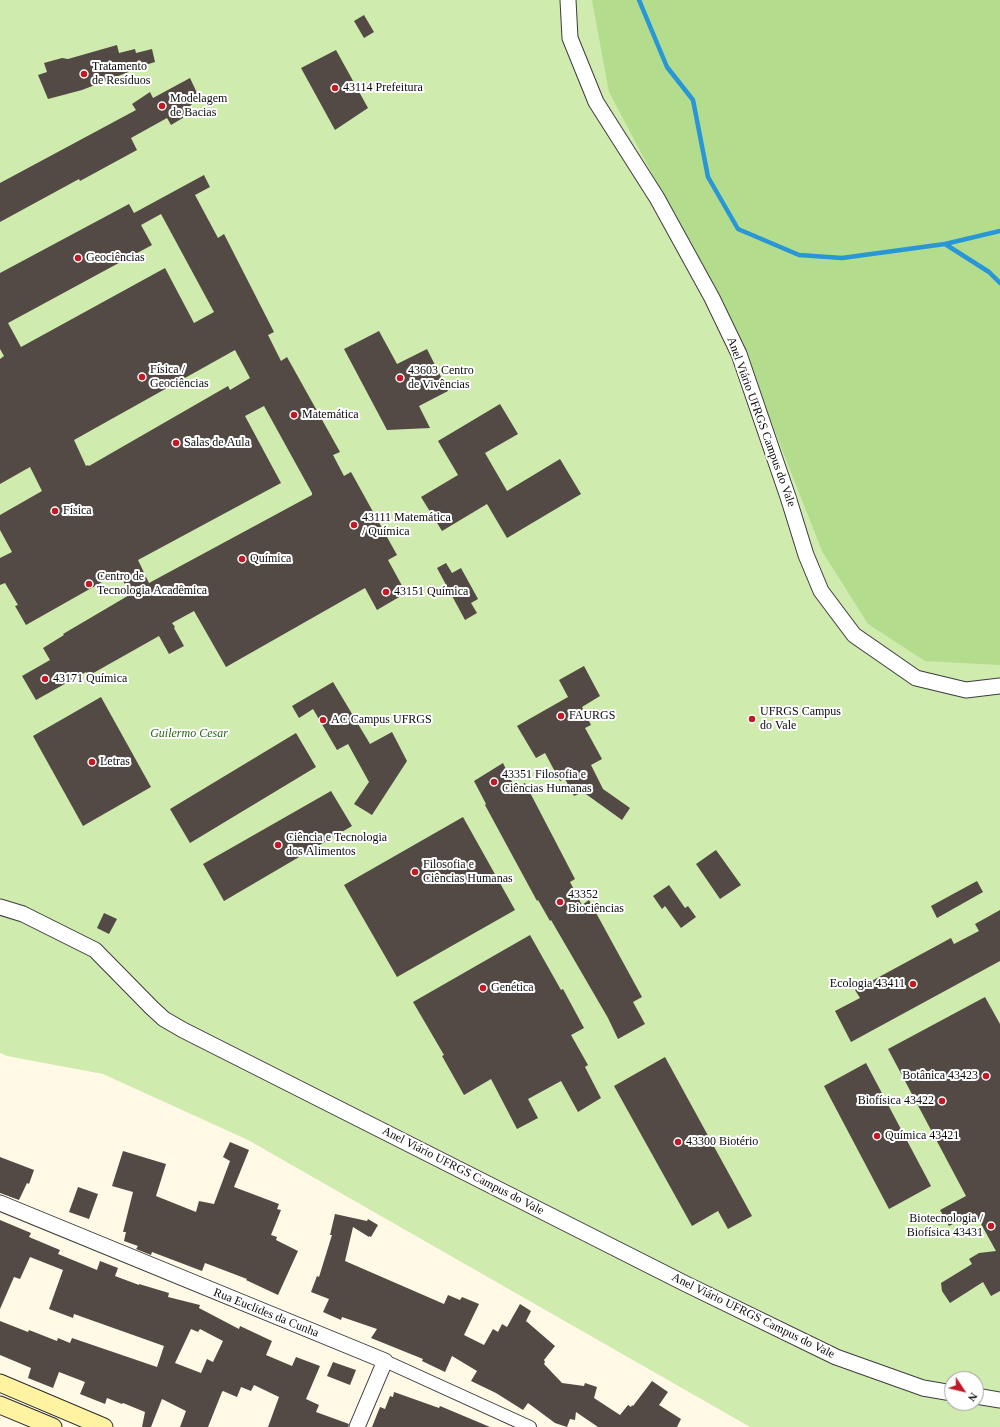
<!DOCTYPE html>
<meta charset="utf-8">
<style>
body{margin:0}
#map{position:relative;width:1000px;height:1427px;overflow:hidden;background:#fff9e6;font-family:"Times New Roman",serif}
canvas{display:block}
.north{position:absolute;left:944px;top:1371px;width:40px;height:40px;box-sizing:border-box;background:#fff;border:1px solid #9d9d9d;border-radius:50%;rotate:125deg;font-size:11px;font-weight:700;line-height:16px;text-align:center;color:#0a0a0a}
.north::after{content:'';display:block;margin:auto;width:14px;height:18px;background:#c21926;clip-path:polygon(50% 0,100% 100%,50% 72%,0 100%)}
</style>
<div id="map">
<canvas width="1000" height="1427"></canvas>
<div class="north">N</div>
</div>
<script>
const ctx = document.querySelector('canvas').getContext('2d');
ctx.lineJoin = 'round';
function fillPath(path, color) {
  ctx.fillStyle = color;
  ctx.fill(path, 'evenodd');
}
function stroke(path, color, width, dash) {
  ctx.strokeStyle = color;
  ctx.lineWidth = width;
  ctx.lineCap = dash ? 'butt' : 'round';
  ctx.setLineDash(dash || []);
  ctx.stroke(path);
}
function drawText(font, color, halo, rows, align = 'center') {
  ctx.font = font + ' "Times New Roman",serif';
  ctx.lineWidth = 4;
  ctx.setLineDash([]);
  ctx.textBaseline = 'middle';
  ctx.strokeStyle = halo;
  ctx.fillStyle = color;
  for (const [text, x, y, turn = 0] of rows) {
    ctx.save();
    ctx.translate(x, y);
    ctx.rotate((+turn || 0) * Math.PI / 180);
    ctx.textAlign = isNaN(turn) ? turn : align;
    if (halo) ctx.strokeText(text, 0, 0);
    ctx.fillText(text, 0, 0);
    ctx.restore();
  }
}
const green = new Path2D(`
 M0,0h1000v1427h-250l-502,-287 -145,-66 -96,-18 -7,-3zM952,1379h24v24h-24z`);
const forest = new Path2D(`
 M592,0h408v665l-75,-4 -57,-37 -46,-73 -86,-219 -127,-240z`);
const stream = new Path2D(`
 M639,0l28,67 26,33 15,77 30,52 61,26 43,3 103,-14 44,28 11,11
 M945,244l55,-13`);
const building = new Path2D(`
 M364,15l10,17 -10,6 -10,-17z
 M117,45l2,8 16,-4 1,4 16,-4 3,13 -16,5v1l-57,22 -34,9 -10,-24 9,-3 -3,-9 18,-5 6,1z
 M336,50l32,58 -33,22 -34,-62z
 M190,78l7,15 -1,7 -8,8 3,5 -20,12 -4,-7 -36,20 6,12 -57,31 -1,-2 -79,43v-39l136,-73 -4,-6 18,-12 3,6z
 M204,175l6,12 -15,8 23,43 6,-4 50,98 -6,3 13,26 6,-4 53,95 -7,3 11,21 7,-4 46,83 -9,5 18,33 -29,17 -12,-22 -139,79 -32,-56 -22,12 3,4 -1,1 10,18 -15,8 -10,-18 -71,40 -2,-4 -50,28 -14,-24 28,-16 -7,-12 21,-13 -1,-1 68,-40 -13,-21 -92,52 -11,-19 3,-1 -13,-22 -5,2v-27l12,-6 -12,-22v-15l42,-24 -12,-24 -30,17v-125l4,-3 -4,-7v-76l129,-69 5,9zM161,214l53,98 -20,11 -29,-55 -144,79 -13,-24 144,-78 -11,-20zM235,350l15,28 -20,12 -2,-4 -139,80 -1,-1 -2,1 -12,-26zM264,406l48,87v2l-163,88 -11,-23 143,-77 -36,-67z
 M379,331l18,33 30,-15 21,42 -29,15 11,22 -43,2 -43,-81z
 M500,404l18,30 -33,19 22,38 53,-32 21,35 -74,44 -20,-34 -45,27 -21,-34 37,-22 -20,-34z
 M446,563l6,10 9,-5 17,31 -7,4 6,10 -12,7 -28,-52z
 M584,666l16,30 -18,11 9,18 -6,3 17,31 -11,6 12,24 27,19 -8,12 -39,-28 -9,4 -9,-17 -5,2 -15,-28 -9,5 -19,-32 51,-29 -9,-17z
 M333,682l37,62 22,-12 15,29 -35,54 -18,-11 15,-22 -21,-38 -11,6 -24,-41 -14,9 -7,-12z
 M101,697l50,90 -68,39 -50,-90z
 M296,733l20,34 -126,76 -20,-34z
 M503,763l12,25 10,-5 50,96 -5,3 12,23 7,-5 53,97 -9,5 12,22 -27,15 -10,-21 -57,-98 -1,1 -12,-21 -1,1 -52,-96 1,-1 -12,-23z
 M331,791l21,35 -128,75 -21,-37z
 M463,817l52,93 -118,67 -53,-92z
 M716,850l25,35 -21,14 -24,-35z
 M977,881l6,11 -46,26 -6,-12z
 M669,885l16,23 3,-2 8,11 -15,11 -16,-22 -3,3 -9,-13z
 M1000,910v51l-149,81 -16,-31 25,-13 -5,-8 96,-52 3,6 25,-13 -4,-7z
 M104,913l13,6 -8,15 -12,-6z
 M530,935l31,55 2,-1 21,39 -13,7 17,30 -3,2 16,31 -23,14 -17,-31 -33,18 10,19 -21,11 -26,-50 -27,16 -22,-39 2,-1 -31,-53z
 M985,997l15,27v267l-9,5 -8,-14 -33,21 -8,-12 -1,-8 31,-19 -3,-5 10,-6 17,-2 -21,-38 -26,13 -9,-16 26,-14 -78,-147z
 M665,1057l87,159 -24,13 -10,-18 -26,15 -78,-140z
 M866,1063l65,123 -42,23 -65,-123z
 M230,1142l19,8 -15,37 45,17 -2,5 4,1 -10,25 6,2 -1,3 22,11 -20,44 -32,-15 1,-1 -42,-16 -3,8 -50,-19 -1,3 -15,-6 2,-3 -14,-5 2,-9h-3l10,-40 -21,-6 11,-35 43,13 -10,32 40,16 3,-11 15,3 16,-43 -7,-4z
 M0,1157l34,13 -5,14 -2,-1 -8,17 -19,-7z
 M78,1187l20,7 -9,25 -20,-7z
 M335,1214l32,7 1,-2 10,6 -7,12 -2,-1v1l-16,-10 -8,34 99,43 4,-9 12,5 2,-3 17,7 -15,31 20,10 9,-16 5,3 4,-8 5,3 13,-23 11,7 -5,10 29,25 -11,14 1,2 -1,2 18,19 22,3 1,-3 12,4 -3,11 26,17 8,-10 3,2 1,-2 1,1 19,-25 16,11 -9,13 22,14 -4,8h-79l-22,-15 -1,8 -5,-1 -3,8 -12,-4 -27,-20 -5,7 -27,-17 -25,-12 6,-10 -25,-15 -7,16 -23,-11 1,-2 -52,-21 6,-9 -35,-12 -1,3 -18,-8 6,-13 -18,-7 6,-16 2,1 13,-42h-2z
 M0,1220l31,13 -2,4 31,13 -2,4 39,16 3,-9 18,7 -3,8 24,9v-1l30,9 -1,4 32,8 -1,3 40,21 1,-3 32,15 -6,14 26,11 4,-9 24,9 -14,33 13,6 -3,7 33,12 -1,3h-80l11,-30 -25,-12 -3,6 -10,-4 -4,10 -14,-6 -1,1 -14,35h-28l6,-16 -24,-12 -11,28h-9l3,-15 -22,-9 -1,1 -15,-6 -2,6 -25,-10 5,-12 -26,-10 -6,16 -25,-10 3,-10 -31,-13v-34l28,11 1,-2 28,11 1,-3 12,5 2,-5 85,29 7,-21 -90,-32 -1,4 -24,-9 14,-39 -33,-13 -10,22 -6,-2 -14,32zM191,1329l7,3 2,-3 23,12 -10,21 -6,-3 -6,14 -26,-10z
 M333,1362l23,8 -6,15 -23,-9z
 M394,1392l45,16 1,-2 50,21h-118l8,-20 5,2 5,-13 3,1z`);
const minor = new Path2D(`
 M385,1361l145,66`);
const tertiary = new Path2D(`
 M568,0l2,38 26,64 61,96 55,100 27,56 49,143 18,58 15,36 33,44 62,43 50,12 34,-4
 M0,907l23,7 72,36 57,58 12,11 19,11 503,254 150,73 87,31 29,5
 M0,1203l385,158 -28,66
 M976,1396l24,4`);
const secondary = new Path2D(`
 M0,1383l104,44
 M0,1405l53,22`);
const markers = [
 [84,74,4,"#c21926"],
 [335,88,4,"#c21926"],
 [162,106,4,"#c21926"],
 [78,258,4,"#c21926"],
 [142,377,4,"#c21926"],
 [400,378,4,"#c21926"],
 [294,415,4,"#c21926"],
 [176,443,4,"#c21926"],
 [55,511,4,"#c21926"],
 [354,525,4,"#c21926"],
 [242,559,4,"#c21926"],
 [89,584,4,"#c21926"],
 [386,592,4,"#c21926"],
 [45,679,4,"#c21926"],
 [561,716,4,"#c21926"],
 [752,719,4,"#c21926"],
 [323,720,4,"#c21926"],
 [92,762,4,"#c21926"],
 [494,782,4,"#c21926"],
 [278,845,4,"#c21926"],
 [415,872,4,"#c21926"],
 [560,902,4,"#c21926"],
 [913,984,4,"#c21926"],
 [483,988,4,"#c21926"],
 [986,1076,4,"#c21926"],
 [942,1101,4,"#c21926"],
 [877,1136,4,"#c21926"],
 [678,1142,4,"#c21926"],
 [991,1226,4,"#c21926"]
];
const poiNames = [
 ["Tratamento",92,67],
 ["de Resíduos",92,81],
 ["43114 Prefeitura",343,88],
 ["Modelagem",170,99],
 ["de Bacias",170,113],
 ["Geociências",86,258],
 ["Física /",150,370],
 ["Geociências",150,384],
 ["43603 Centro",408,371],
 ["de Vivências",408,385],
 ["Matemática",302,415],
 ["Salas de Aula",184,443],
 ["Física",63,511],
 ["43111 Matemática",362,518],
 ["/ Química",362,532],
 ["Química",250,559],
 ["Centro de",97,577],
 ["Tecnologia Acadêmica",97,591],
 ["43151 Química",394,592],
 ["43171 Química",53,679],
 ["UFRGS Campus",760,712],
 ["do Vale",760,726],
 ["FAURGS",569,716],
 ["AC Campus UFRGS",331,720],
 ["Letras",100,762],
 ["43351 Filosofia e",502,775],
 ["Ciências Humanas",502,789],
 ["Ciência e Tecnologia",286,838],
 ["dos Alimentos",286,852],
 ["Filosofia e",423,865],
 ["Ciências Humanas",423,879],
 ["43352",568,895],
 ["Biociências",568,909],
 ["Ecologia 43411",905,984,"right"],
 ["Genética",491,988],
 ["Botânica 43423",978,1076,"right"],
 ["Biofísica 43422",934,1101,"right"],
 ["Química 43421",885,1136],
 ["43300 Biotério",686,1142],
 ["Biotecnologia /",983,1219,"right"],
 ["Biofísica 43431",983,1233,"right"]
];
const streetNames = [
 ["Anel Viário UFRGS Campus do Vale",761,422,70],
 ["Anel Viário UFRGS Campus do Vale",463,1171,27],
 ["Rua Euclides da Cunha",266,1313,22],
 ["Anel Viário UFRGS Campus do Vale",753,1316,26]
];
const parkNames = [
 ["Guilermo Cesar",189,734]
];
fillPath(green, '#cfebae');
fillPath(forest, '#b3dd8c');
stroke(stream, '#2896d7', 4.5);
fillPath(building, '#534a45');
stroke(minor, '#3d3d3d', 14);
stroke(tertiary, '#3d3d3d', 17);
stroke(secondary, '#2c2c2c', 19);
stroke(minor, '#fff', 12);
stroke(tertiary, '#fff', 15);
stroke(secondary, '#fff2a1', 17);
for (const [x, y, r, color] of markers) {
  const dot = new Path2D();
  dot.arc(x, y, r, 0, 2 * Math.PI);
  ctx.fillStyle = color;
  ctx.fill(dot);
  stroke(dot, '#fff', 1.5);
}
drawText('12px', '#0a0a0a', '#fff', poiNames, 'left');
drawText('12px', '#0a0a0a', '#fff', streetNames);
drawText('italic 12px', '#296417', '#fff', parkNames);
</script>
